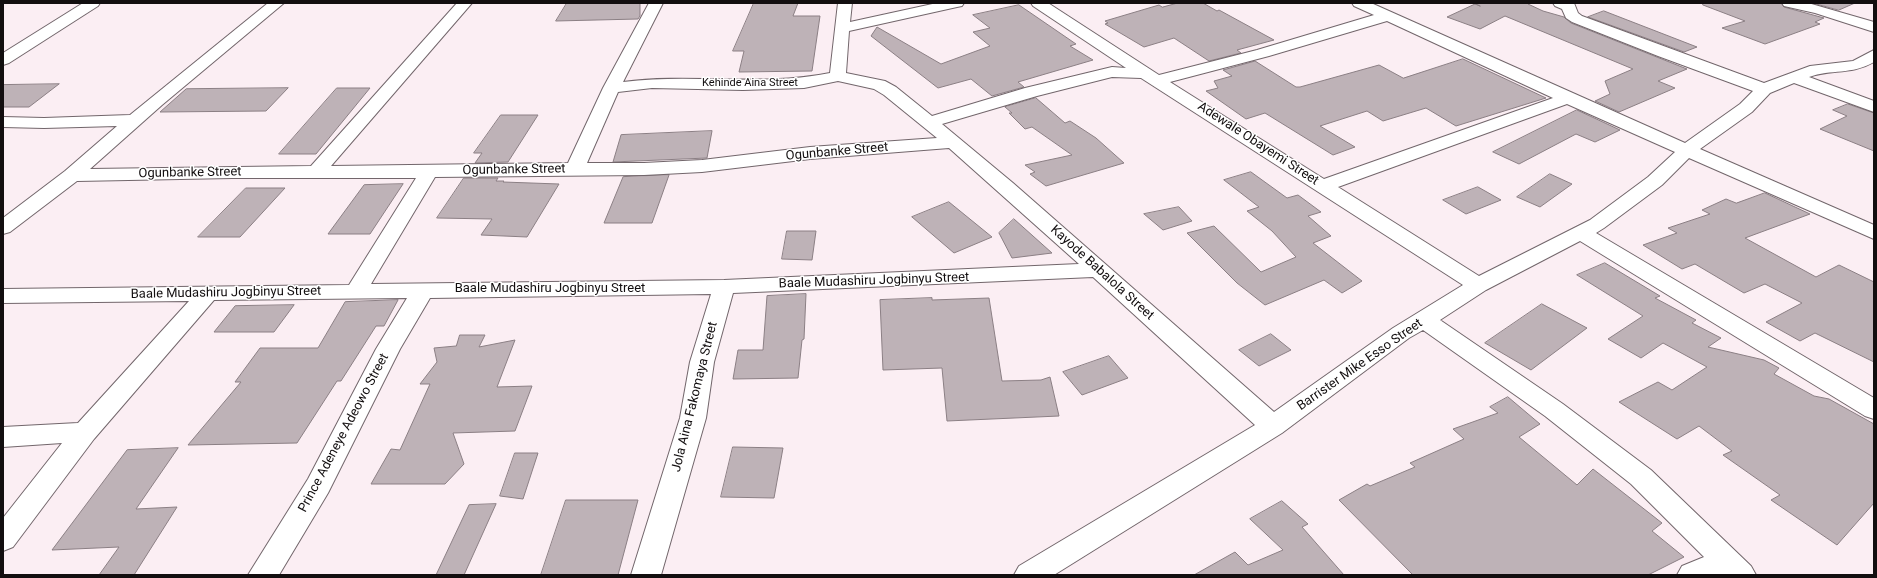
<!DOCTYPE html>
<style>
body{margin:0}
#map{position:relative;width:1877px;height:578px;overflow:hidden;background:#fbeef3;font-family:Roboto,sans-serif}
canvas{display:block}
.frame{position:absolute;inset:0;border:4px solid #120e0f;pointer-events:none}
</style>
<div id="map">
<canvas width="1877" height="578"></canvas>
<div class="frame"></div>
</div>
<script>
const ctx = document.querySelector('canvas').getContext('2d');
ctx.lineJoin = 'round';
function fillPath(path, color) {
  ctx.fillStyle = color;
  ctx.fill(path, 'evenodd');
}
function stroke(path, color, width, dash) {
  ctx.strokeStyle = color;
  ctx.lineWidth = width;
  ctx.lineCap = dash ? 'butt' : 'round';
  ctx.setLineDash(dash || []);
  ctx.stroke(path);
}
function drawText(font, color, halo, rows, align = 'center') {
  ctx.font = font + ' Roboto,sans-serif';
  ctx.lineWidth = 3;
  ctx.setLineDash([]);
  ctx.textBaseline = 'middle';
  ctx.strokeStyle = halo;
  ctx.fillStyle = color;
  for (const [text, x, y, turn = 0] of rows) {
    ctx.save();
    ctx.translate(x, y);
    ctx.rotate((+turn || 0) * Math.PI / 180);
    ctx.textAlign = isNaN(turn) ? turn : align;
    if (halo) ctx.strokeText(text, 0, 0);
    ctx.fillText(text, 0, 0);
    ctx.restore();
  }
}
const building = new Path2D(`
 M567,3h73v13l-2,3 -82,2z
 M754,3h44l-5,13h27l-8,55 -73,1 5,-21h-11z
 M1178,3h25l14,8 2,-1 55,30 -37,10 4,3 -32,8 -35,-23 -30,9 -39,-23 3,-1 -3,-2 54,-16 3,2z
 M1474,3h57l-3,1 15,7 21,6 7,6 116,46 -29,12 17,7 -56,24 -24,-11 15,-7 -5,-13 28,-12 -128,-53 -25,13 -33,-12 28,-13 5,2z
 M1703,3h78l3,4 40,11 -9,4 5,2 -55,20 -43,-16 23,-7 -42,-16z
 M1813,3h42l-16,7z
 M1019,5l57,39 -6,2 23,14 -75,22 6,5 -32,9 -21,-17 -33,9 -67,-52 6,-9 64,37 49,-18 -17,-14 17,-4 -17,-13z
 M1604,11l93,36 -13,5 -96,-35z
 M1463,59l83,39 -90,28 -30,-18 -43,13 -16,-10 -47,15 35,21 -22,8 -68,-42 -19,6 -40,-28 12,-3 -4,-7 18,-5 -9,-6 32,-9 41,26h4l79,-22 24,13z
 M59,84l-30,23h-26v-22z
 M288,88l-22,23 -106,1 26,-23z
 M337,88h33l-54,66h-37z
 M1036,98l29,25 5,-2 26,17 28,25 -78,23 -16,-12 5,-2 -10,-7 47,-10 -40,-28 -7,2 -16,-16h3l-7,-6z
 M1848,104l26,9v38l-54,-22 27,-13 -14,-6z
 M1577,110l43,20 -25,12 -19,-8 -57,30 -26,-12z
 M501,115h37l-30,47 -33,1 7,-10h-8z
 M712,131l-5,27 -94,4 8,-27z
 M1251,172l36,26 11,-3 23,17 -13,4 23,20 -18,7 49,38 -20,12 -18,-13 -59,25 -28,-22 -50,-50 27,-7 47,46 35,-15 -24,-26 -25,-20 12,-4 -35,-27z
 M1550,174l22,10 -32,23 -23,-10z
 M669,175l-17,48h-48l19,-46z
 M464,178h34l-2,3h8l-1,1 56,2 -32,53 -46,-2 11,-16 -55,-1z
 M403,184l-33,50h-42l36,-49z
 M1478,187l23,13 -35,14 -23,-14z
 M246,188h39l-45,49h-42z
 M1765,193l45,21 -65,24 71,39 23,-12 35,17v80l-59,-29 -15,8 -34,-19 36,-19 -37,-19 -21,9 -49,-29 -13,5 -39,-24 34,-12 -9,-5 42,-14 -8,-4 24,-11 10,4z
 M949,202l43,35 -38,16 -42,-36z
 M1179,207l13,14 -29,9 -19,-16z
 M1014,219l38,34 -40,5 -13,-25z
 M787,231h29l-4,29 -30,-1z
 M1605,263l55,33 -5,2 41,22 -4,3 29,15 -13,9 56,13 15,8 -5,6 40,22 15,3 45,25v79l-37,42 -66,-45 9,-5 -57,-40 9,-4 -33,-25 -22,13 -58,-37 39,-20 14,8 35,-23 -44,-24 -22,15 -33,-19 35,-23 -66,-41z
 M806,294l-2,45 -2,1 -4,38 -65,1 5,-29h25l4,-54z
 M932,298v2l57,-2 13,83 39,-1 9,-3 9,39 -112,5 -5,-53 -59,2 -3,-70z
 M398,300l-14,26h-8l-35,55h-4l-40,62 -109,2 53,-63h-6l25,-34h58l27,-46z
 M1542,304l45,24 -56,42 -46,-27z
 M294,305l-20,27h-60l21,-26z
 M1271,334l20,16 -32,16 -20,-16z
 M460,335h25l-6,12 36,-7 -18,47 35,-1 -17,45 -62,2 11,31 -19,20h-74l20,-35 9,1 30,-66h-10l17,-22 -3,-14 22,-2z
 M1109,356l19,22 -46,17 -19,-23z
 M1508,397l32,27 -21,13 58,48 16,-16 69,54 -10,8 32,26 -36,18h-235l-74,-75 28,-16 3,2 45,-19 -5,-4 54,-24 -11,-10 45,-16 -8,-6z
 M733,447l50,1 -9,50 -53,-1z
 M178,448l-42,61 41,-2 -43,68h-35l20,-28 -67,3 75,-100z
 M515,453h23l-15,46 -23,-3z
 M566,500h72l-20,75h-77z
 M1282,501l26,23 -6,3 42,48h-150l41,-23 13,13 35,-15 -33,-31z
 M496,504l-32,71h-28l33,-70z`);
const minor = new Path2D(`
 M83,3h17l-2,3 -89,57 -6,2v-12z
 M268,3h16l-122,102 -72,64 221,-3 146,-163h15l-141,163 237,-3 35,-75 46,-85h14l-40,79c69,-9 139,5 207,-9l8,-70h14l-2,19 87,-19h27l-2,3 -5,1 -108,24 -3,42 39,8 11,6 36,29 93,-28 87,-21 14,1 -93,-62 -2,-3h17l111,72 98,-25 117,-35 -20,-9 -2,-3h19l314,140 55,-39 13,-13 -95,-35 -86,-34 -6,-4 -4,-9 -7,-3 -2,-3h21l4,10 4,3 182,67 46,-17 43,-5 21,-11v12c-22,13 -43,7 -65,15l65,24v11l-80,-29 -24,10 -18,19 -52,37 174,76v14l-185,-81 -27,27 -58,43 -8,5 278,165v21l-9,-3 -285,-175 -94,49 -46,30 123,84 88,66 100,96 5,9h-79l5,-9 22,-9 -73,-73 -86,-68 -122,-86 -14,8 -127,95 -228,142h-40l5,-9 236,-141 -162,-148 -360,16 -19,69 -8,56 -45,157h-30l49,-157 10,-56 21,-68 -281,4 -30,51 -72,144 -49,82h-31l60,-96 68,-130 31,-51 -193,2 -120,139 -81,108 -10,4v-33l59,-75 -59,4v-20l75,-4 111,-122 -186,2v-14l346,-4 67,-107h-184l-155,3 -67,51 -7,2v-16l62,-47 52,-45 -73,2 -41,-1v-10l41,1 86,-3zM1387,21l166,77 -229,81 -154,-97 99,-26zM1112,77l29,1 322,207 -70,43 -119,84 -261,-229 -71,-59 95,-28zM838,81l36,8 10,6 53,43 -127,9 -108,13 -58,3h-57l31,-71 34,-4 91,2 61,-2zM1567,104l108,48 -27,25 -58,43 -111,56 -141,-89zM949,148l130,116 -355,16 -353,4 64,-107 209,-2 58,-3 108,-13z
 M1782,3h26l66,19v10l-59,-19 -31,-7z`);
const farStreetnames = [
 ["Kehinde Aina Street",750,83]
];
const streetNames = [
 ["Adewale Obayemi Street",1258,144,33],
 ["Ogunbanke Street",837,152,-5],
 ["Ogunbanke Street",514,170,-1],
 ["Ogunbanke Street",190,173,-1],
 ["Kayode Babalola Street",1102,273,42],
 ["Baale Mudashiru Jogbinyu Street",874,281,-2],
 ["Baale Mudashiru Jogbinyu Street",550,289],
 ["Baale Mudashiru Jogbinyu Street",226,293,-1],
 ["Barrister Mike Esso Street",1360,365,-35],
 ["Jola Aina Fakomaya Street",695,397,-76],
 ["Prince Adeneye Adeowo Street",344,433,-62]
];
fillPath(building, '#beb2b7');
stroke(building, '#8b7f84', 1);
stroke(minor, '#72666b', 2);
fillPath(minor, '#fff');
drawText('11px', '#120e0f', '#fff', farStreetnames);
drawText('13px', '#120e0f', '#fff', streetNames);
</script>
